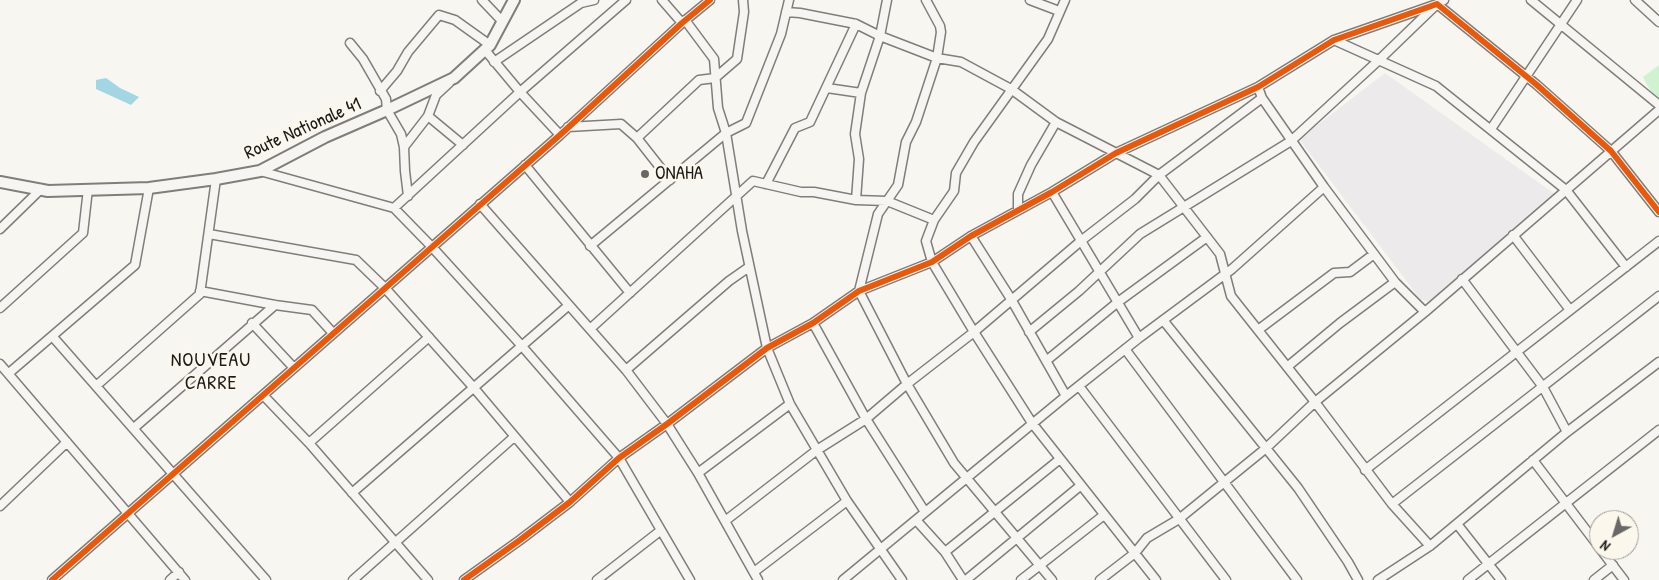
<!DOCTYPE html>
<style>
body{margin:0}
#map{position:relative;width:1659px;height:580px;overflow:hidden;background:#f8f6f0;font-family:"Patrick Hand",sans-serif}
canvas{display:block}
.north{position:absolute;left:1589px;top:510px;width:50px;height:50px;box-sizing:border-box;background:#fbf7ec;border:1px solid #a29f99;border-radius:50%;rotate:219deg;font-size:14px;font-weight:700;line-height:20px;text-align:center;color:#1c1c1c}
.north::after{content:'';display:block;margin:auto;width:18px;height:22px;background:#696866;clip-path:polygon(50% 0,100% 100%,50% 72%,0 100%)}
</style>
<div id="map">
<canvas width="1659" height="580"></canvas>
<div class="north">N</div>
</div>
<script>
const ctx = document.querySelector('canvas').getContext('2d');
ctx.lineJoin = 'round';
function fillPath(path, color) {
  ctx.fillStyle = color;
  ctx.fill(path, 'evenodd');
}
function stroke(path, color, width, dash) {
  ctx.strokeStyle = color;
  ctx.lineWidth = width;
  ctx.lineCap = dash ? 'butt' : 'round';
  ctx.setLineDash(dash || []);
  ctx.stroke(path);
}
function drawText(font, color, halo, rows, align = 'center') {
  ctx.font = font + ' "Patrick Hand",sans-serif';
  ctx.lineWidth = 5;
  ctx.setLineDash([]);
  ctx.textBaseline = 'middle';
  ctx.strokeStyle = halo;
  ctx.fillStyle = color;
  for (const [text, x, y, turn = 0] of rows) {
    ctx.save();
    ctx.translate(x, y);
    ctx.rotate((+turn || 0) * Math.PI / 180);
    ctx.textAlign = isNaN(turn) ? turn : align;
    if (halo) ctx.strokeText(text, 0, 0);
    ctx.fillText(text, 0, 0);
    ctx.restore();
  }
}
const built = new Path2D(`
 M1385,73l171,122 -42,47 -61,54 -20,7 -13,-4 -121,-160z`);
const green = new Path2D(`
 M1659,65v42l-16,-30z`);
const water = new Path2D(`
 M106,78l14,10 19,9 -8,8 -35,-16v-9z`);
const street = new Path2D(`
 M482,0l20,21
 M662,0l20,23
 M926,0l14,26 1,6 -4,26 -21,64 -10,20 -8,43 -20,29 -19,77 48,93 47,79 98,117
 M1030,0l29,11
 M1065,0l-17,39 -74,103 -18,31 -2,18 -20,29 -8,21 6,21 42,70 58,91 124,157
 M1531,0l128,105
 M1635,0l24,22
 M786,12l14,1 56,11 24,12 57,22 24,4 50,27 45,33 103,53 61,79 11,42 84,106 77,102 38,42
 M685,20l29,39 4,49 8,25 16,98 25,117 23,56 57,97 55,79
 M1334,40l102,46 130,104 60,77
 M350,43l13,16 23,40 1,11 14,24 3,13 1,24 3,25
 M485,50l35,42 40,43
 M494,62l87,-59 13,-3
 M1258,87l4,11 62,89 71,95 30,30
 M827,88l34,5
 M380,91l17,-20 11,-19 31,-37 16,5 35,25
 M428,116l35,29
 M568,127l53,-3 16,14 33,42
 M1491,129l86,-129
 M637,138l62,-58 16,-2 22,-19 7,-47 -1,-12
 M404,147l24,-31 8,-21 13,-12
 M525,165l105,128
 M260,171l134,37 38,39 89,98 98,113 71,122
 M766,184l29,-56 15,-6 46,-98
 M1052,192l87,146
 M856,200l3,-41 -4,-25 6,-41 19,-57 7,-36
 M480,204l146,166 41,54 31,49 60,107
 M394,208l126,-116 106,-92
 M1018,210v-16l13,-29 25,-43
 M0,229l41,-40
 M209,234l147,26 29,28 89,100 96,114
 M1513,235l57,75
 M971,236l40,63 55,97
 M590,246l136,-113 20,-10 35,-89 8,-34
 M1462,279l81,108 24,45
 M200,291l75,14 37,5 20,22
 M0,308l83,-75 5,-44
 M1163,320l135,168 50,74 10,18
 M252,323l42,45
 M813,323l53,96 59,93
 M590,329l163,-148 48,11h13l42,8 31,1 47,19
 M1258,330l76,-57 16,-1 24,-18
 M1029,332l50,-41 61,-57 151,-93 88,-81 58,-56 7,-4
 M53,337l213,243
 M1125,349l172,231
 M1046,361l72,-59 89,-65
 M0,364l185,216
 M1287,367l53,-44 55,-41
 M626,370l103,-89 20,-14
 M9,373l126,-108 14,-77
 M96,386l104,-92 16,-115
 M1079,386l147,194
 M263,395l46,48 119,137
 M134,428l141,-123
 M309,443l120,-106
 M1533,460l66,87
 M1365,470l294,-229
 M698,473l92,-69
 M352,493l217,-188
 M1392,504l267,-208
 M0,506l67,-64
 M916,520l29,32 18,28
 M725,521l92,-71 49,-31 41,-35 67,-52 108,-92 53,-41 24,-24 103,-77
 M1457,524l44,56
 M1601,550l23,30
 M945,552l115,-93
 M754,572l93,-71
 M52,580l508,-445 122,-112 28,-23
 M170,580l9,-8
 M353,580l161,-143
 M464,580l56,-40 50,-38 49,-44 48,-34 100,-76 46,-25 46,-32 73,-29 39,-26 81,-44 64,-39 142,-66 76,-47 103,-36 100,81 74,66 48,61
 M597,580l63,-49
 M843,580l223,-184 73,-58 93,-69 92,-82
 M966,580l114,-94
 M1021,580l83,-65
 M1100,580l35,-27 12,-15 32,-19 86,-70 50,-47 110,-90 234,-202
 M1378,580l52,-34 137,-114 92,-70
 M1468,580l191,-150
 M1594,580l19,-15`);
const secondary = new Path2D(`
 M0,182l48,9 101,-3 67,-9 44,-8 65,-34 62,-27 67,-32 36,-33 24,-45`);
const cycleway = new Path2D(`
 M52,580l508,-445 122,-112 28,-23
 M464,580l56,-40 50,-38 49,-44 48,-34 100,-76 46,-25 46,-32 73,-29 39,-26 81,-44 64,-39 142,-66 76,-47 103,-36 100,81 74,66 48,61`);
const markers = [
 [645,174,5,"#696866"]
];
const streetNames = [
 ["Route Nationale 41",303,129,-24]
];
const poiNames = [
 ["ONAHA",655,174]
];
const neighbourhoodNames = [
 ["NOUVEAU",211,361],
 ["CARRE",211,384]
];
fillPath(built, '#edeaec');
fillPath(green, '#d0f2d0');
fillPath(water, '#a2d6e3');
stroke(street, '#7f7e7b', 11);
stroke(secondary, '#7f7e7b', 14);
stroke(street, '#f6f5f1', 8);
stroke(secondary, '#f6f5f1', 10);
stroke(cycleway, '#e8590c', 6);
for (const [x, y, r, color] of markers) {
  const dot = new Path2D();
  dot.arc(x, y, r, 0, 2 * Math.PI);
  ctx.fillStyle = color;
  ctx.fill(dot);
  stroke(dot, '#fbf7ec', 2);
}
drawText('19px', '#1c1c1c', '#fbf7ec', streetNames);
drawText('19px', '#1c1c1c', '#fbf7ec', poiNames, 'left');
ctx.letterSpacing = '1px';
drawText('20px', '#1c1c1c', '#fbf7ec', neighbourhoodNames);
ctx.letterSpacing = '0px';
</script>
